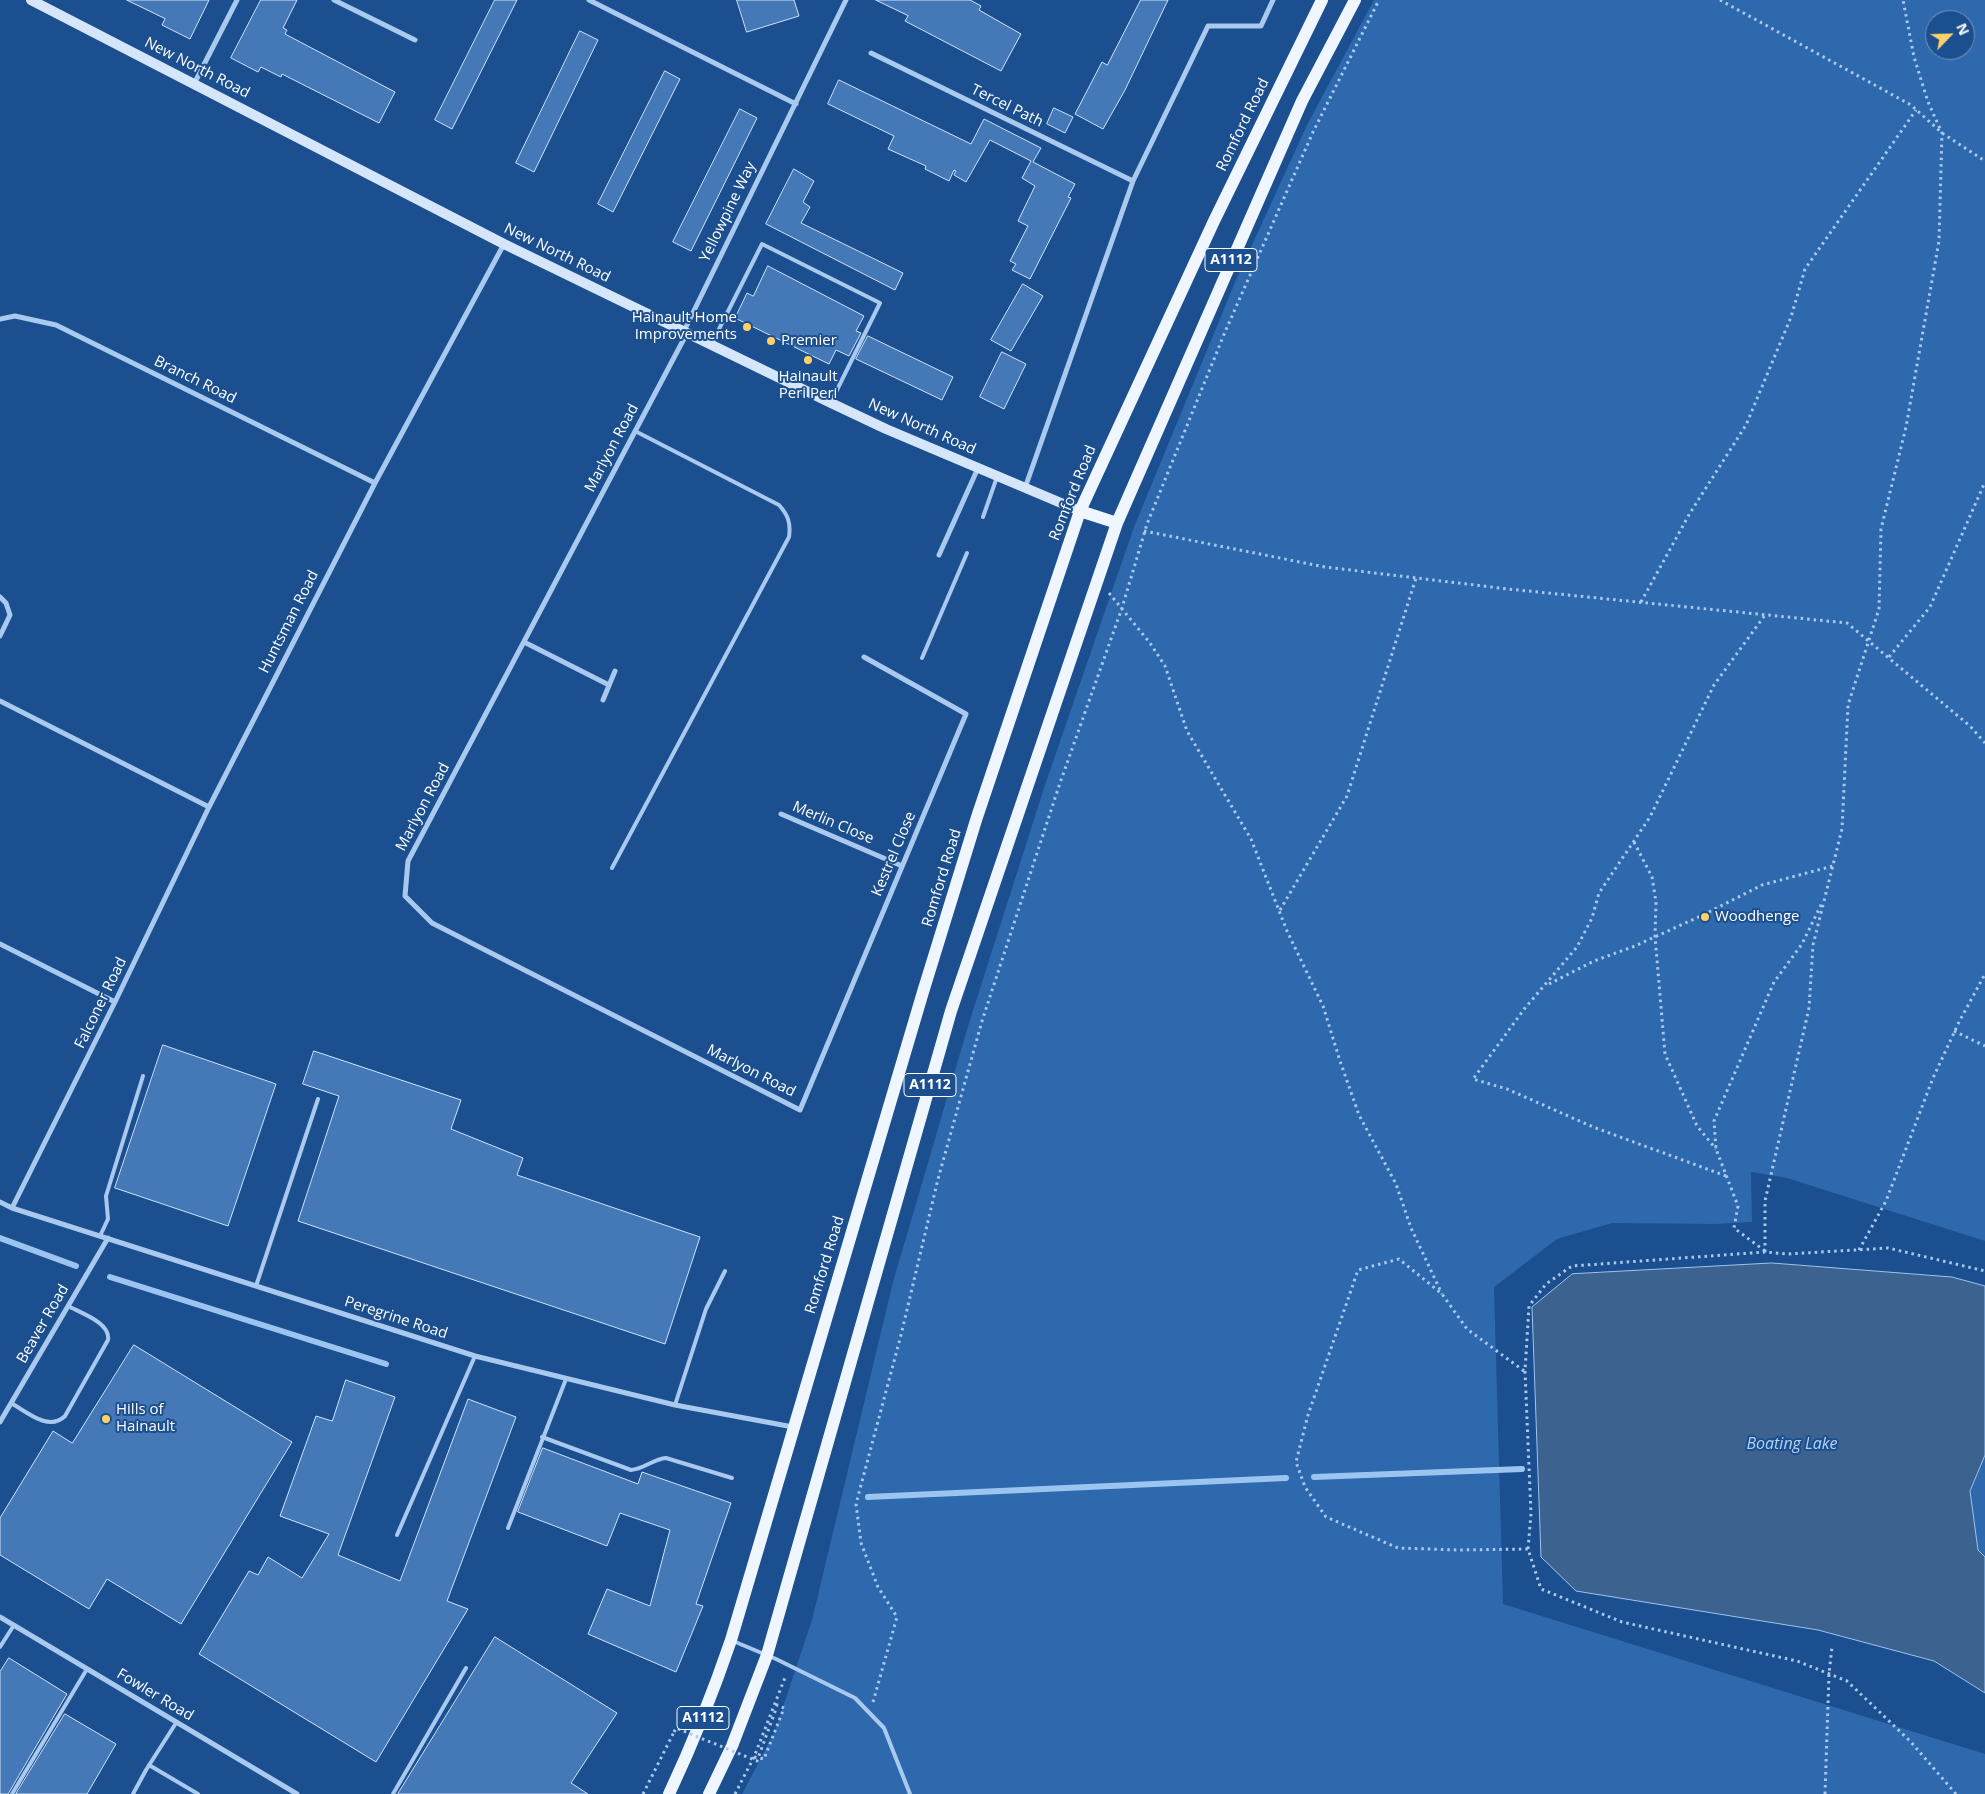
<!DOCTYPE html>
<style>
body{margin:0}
#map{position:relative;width:1985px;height:1794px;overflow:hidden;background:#1b4f8f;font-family:"Open Sans",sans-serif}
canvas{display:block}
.north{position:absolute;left:1925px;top:10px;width:50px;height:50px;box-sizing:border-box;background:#1b4f8f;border:1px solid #7695bc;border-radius:50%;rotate:66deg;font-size:14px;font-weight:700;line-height:20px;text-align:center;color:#fff}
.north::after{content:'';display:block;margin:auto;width:18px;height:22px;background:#ffd166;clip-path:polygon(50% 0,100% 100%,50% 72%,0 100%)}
</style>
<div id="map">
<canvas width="1985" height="1794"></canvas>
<div class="north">N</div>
</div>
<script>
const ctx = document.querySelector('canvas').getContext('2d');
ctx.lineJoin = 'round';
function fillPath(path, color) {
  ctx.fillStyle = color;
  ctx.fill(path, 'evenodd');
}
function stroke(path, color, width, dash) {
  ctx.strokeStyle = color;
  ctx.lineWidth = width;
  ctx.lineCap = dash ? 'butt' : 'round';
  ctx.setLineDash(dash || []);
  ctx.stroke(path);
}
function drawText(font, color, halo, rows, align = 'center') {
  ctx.font = font + ' "Open Sans",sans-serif';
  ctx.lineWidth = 4;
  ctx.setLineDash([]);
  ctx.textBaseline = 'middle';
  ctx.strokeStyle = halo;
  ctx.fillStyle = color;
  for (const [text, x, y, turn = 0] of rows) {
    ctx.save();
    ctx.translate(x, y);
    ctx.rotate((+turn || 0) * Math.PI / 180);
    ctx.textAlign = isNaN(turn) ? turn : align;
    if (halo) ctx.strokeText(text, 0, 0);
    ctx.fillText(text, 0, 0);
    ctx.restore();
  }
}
const green = new Path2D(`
 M1374,0h611v1241l-198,-63 -36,-6 1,50 -37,2 -103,-1 -55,16 -63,48 9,317 482,150v40h-1243l33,-63 37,-111 81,-338 76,-259 76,-238 89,-258 102,-247 71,-155zM1935,20h30v30h-30z
 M1985,1455v102l-7,-7 -8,-59z`);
const water = new Path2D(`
 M1772,1263l180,14 33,9v169l-15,36 8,59 7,7v136l-51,-32 -116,-31 -242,-39 -35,-34 -9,-250 40,-33z`);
const stream = new Path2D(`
 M0,1238l76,28
 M110,1277l276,87
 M1314,1477l208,-8
 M868,1497l418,-19`);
const building = new Path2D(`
 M127,0h82l-19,39 -28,-14 3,-6z
 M261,0h36l-14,28 4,2 -2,4 110,58 -16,31 -97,-49 -1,3 -20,-10 -3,5 -27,-14z
 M495,0h22l-65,129 -17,-9z
 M737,0h57l5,16 -52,16z
 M876,0h94l11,6 -2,4 42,24 -20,37 -96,-50 3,-5z
 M1141,0h27l-43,90 -22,39 -28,-15 27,-52 5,3z
 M580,31l18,9 -64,132 -18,-9z
 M665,71l15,8 -67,133 -15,-8z
 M839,80l132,64 13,-25 57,29 -8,14 42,22 -7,13 3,1 -41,81 -18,-9 4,-6 -6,-3 18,-35 -10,-5 17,-35 -13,-8 9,-17 -41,-21 -24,42 -12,-7 2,-4 -2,-1 -5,11 -24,-12 1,-3 -38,-17 6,-13 -66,-32z
 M1054,108l19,9 -8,16 -18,-9z
 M740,109l17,9 -66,133 -18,-9z
 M794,169l20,12 -11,21 7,5 -9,16 102,50 -8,17 -129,-66z
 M768,266l96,50 -8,15 5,2 -12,23 -13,-6 -7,14 -94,-46 12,-25 6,3z
 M1023,284l20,12 -32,55 -20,-11z
 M868,336l85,41 -11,23 -86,-41z
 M1002,352l24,12 -22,45 -24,-12z
 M163,1045l113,39 -48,142 -113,-38z
 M314,1051l147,49 -10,29 72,29 -6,17 183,62 -35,107 -367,-123 41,-125 -36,-12z
 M134,1345l158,97 -111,182 -74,-45 -18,30 -89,-54v-37l53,-87 19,12z
 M346,1380l49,17 -57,158 62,26 68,-182 48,18 -69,184 21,8 -92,153 -177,-108 50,-83 9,4 10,-18 34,21 27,-44 -49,-18 36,-100 16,5z
 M543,1448l95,36 4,-12 89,31 -35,101 7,2 -27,66 -88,-38 19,-45 43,17 20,-76 -50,-17 -13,33 -89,-34z
 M495,1637l122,76 -46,70 17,11h-190z
 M9,1658l58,36 -59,100h-8v-122z
 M65,1714l51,30 -29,50h-71z`);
const path = new Path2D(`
 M1720,0l191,105 31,28 43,28
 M1144,531l181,36 183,22 339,34 123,103 15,17
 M1109,593l41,50 15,23 22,65 64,108 36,92 36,75 17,55 19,54 37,69 15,44 31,66
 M1641,602l49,-89 56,-88 45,-108 14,-48 111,-159
 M1889,657l41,-50 55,-125
 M1634,842l18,35 4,25 -1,34 10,118 32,72 19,23
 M1280,910l67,-114 69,-218
 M1549,984l45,-23 41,-15 70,-32 57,-29 71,-19
 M1954,1031l31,15
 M1726,1176l-133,-49 -86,-38 -34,-10 52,-71 52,-61 15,-29 7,-25 51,-76 64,-132 51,-70
 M1859,1250l27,-49 47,-123 26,-56 26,-48
 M1765,1251l-31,-23 4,-22 -22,-57 -2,-28 60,-139 28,-38 20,-41
 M1765,1252v-51l44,-193 4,-63 29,-116 6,-124 31,-96 2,-80 25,-102 33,-186 3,-108 -14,-31 -14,-45 -11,-57
 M1524,1371l-57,-42 -25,-35 -43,-35 -41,11 -50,145 -12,47 9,25 21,30 72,31 60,2 70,-1
 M873,1702l24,-85 -19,-30 -17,-44 -5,-39 45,-169 37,-156 44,-158 78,-238 62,-175 25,-84 78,-192 88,-200 66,-132
 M754,1757l10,2 20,-51 -7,-3 -1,4
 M643,1794l31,-62
 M735,1794l19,-37 32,-82
 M1825,1794l4,-120 3,-27
 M1956,1794l-46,-53 -63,-60 -50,-20 -175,-39 -81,-33 -13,-40 3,-35 -6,-143 4,-65 17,-22 26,-18 193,-14 23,2 100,-6 97,23`);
const lane = new Path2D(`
 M711,345l51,-101 118,59 -49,99
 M983,517l14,-40
 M922,658l45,-105
 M612,868l177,-331c2,-14 -1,-22 -10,-32l-144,-74
 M100,1236l8,-17 -2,-23 37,-120
 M256,1286l62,-187
 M11,1403c16,9 38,29 54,13l43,-76c3,-17 -27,-27 -40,-34
 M675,1405l31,-96 19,-38
 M542,1437l89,33c13,-1 22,-11 35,-12l66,20
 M508,1528l58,-149
 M397,1535l78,-179
 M733,1641l43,18 79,39 29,30 26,66
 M0,1647l14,-22
 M149,1765l49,29
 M12,1794l75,-125
 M133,1794l13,-24 30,-47
 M393,1794l73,-126`);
const street = new Path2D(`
 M334,0l81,40
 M589,0l207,104
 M871,53l262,128
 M194,84l43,-84
 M0,319l15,-3 41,9 319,158
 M684,331l162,-331
 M687,333l-279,528 -3,35 27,27 368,187 166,-396 -102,-57
 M1025,488l108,-307 75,-155h53l12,-26
 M939,555l39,-87
 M0,597l6,6 4,12 -10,21
 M524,642l85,43
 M603,700l12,-29
 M0,701l209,106 166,-324 129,-239
 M781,814l121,52
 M0,944l115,58
 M0,1202l12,6 463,148 200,49 118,22
 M12,1208l103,-206 94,-195
 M0,1422l108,-184
 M0,1617l297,177`);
const secondary = new Path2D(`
 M31,0l473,244 327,159 55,26 194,82`);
const primary = new Path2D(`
 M1080,511l37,12
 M669,1794c24,-51 44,-101 62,-154l192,-648 54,-175 103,-306 134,-290 108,-221
 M709,1794l23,-48 35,-91 184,-644 166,-488 185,-422 53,-101`);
const pathBridge = new Path2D(`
 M674,1732l2,-4 81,33 19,-52`);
const markers = [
 [747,327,5,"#ffd166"],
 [771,341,5,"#ffd166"],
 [808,360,5,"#ffd166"],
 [1705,917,5,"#ffd166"],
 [106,1419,5,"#ffd166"]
];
const shields = [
 [1231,260,52],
 [930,1085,52],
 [703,1718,52]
];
const shieldNames = [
 ["A1112",1231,260],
 ["A1112",930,1085],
 ["A1112",703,1718]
];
const streetNames = [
 ["New North Road",197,68,27],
 ["Tercel Path",1007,106,26],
 ["Romford Road",1243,125,-64],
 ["Yellowpine Way",728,212,-64],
 ["New North Road",557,253,26],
 ["Branch Road",195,380,26],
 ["New North Road",922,427,24],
 ["Marlyon Road",612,448,-62],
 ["Romford Road",1073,493,-68],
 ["Huntsman Road",289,622,-63],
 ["Marlyon Road",423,807,-62],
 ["Merlin Close",833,823,23],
 ["Kestrel Close",894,854,-67],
 ["Romford Road",942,878,-73],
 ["Falconer Road",101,1003,-64],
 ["Marlyon Road",751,1071,27],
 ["Romford Road",825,1265,-73],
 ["Peregrine Road",396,1318,18],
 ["Beaver Road",43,1324,-60],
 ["Fowler Road",155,1695,31]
];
const poiNames = [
 ["Hainault Home",737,318,"right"],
 ["Improvements",737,335,"right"],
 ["Premier",781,341],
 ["Hainault",808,377,"center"],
 ["Peri Peri",808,394,"center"],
 ["Woodhenge",1715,917],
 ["Hills of",116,1410],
 ["Hainault",116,1427]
];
const waterNames = [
 ["Boating Lake",1792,1444]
];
fillPath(green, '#2e69ad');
fillPath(water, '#3c6290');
stroke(water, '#9cc4f0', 1);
stroke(stream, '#9cc4f0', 6);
fillPath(building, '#4478b7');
stroke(building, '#cfe3fa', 1);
stroke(path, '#a9c9ee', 3, [2.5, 4]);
stroke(lane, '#a9c9ee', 4);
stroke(street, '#a9c9ee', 5);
stroke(secondary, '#d6e6fa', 10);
stroke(primary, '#f0f6ff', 12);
stroke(pathBridge, '#a9c9ee', 3, [2.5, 4]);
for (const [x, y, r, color] of markers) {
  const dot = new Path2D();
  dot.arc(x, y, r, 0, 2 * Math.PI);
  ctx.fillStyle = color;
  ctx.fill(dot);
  stroke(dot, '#1b4f8f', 2);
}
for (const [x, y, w] of shields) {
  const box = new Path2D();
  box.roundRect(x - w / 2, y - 11.5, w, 23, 4);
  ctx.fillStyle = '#1b4f8f';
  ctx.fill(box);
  stroke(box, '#fff', 1);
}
drawText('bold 14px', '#fff', null, shieldNames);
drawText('15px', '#fff', '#1b4f8f', streetNames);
drawText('15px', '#fff', '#1b4f8f', poiNames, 'left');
drawText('italic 16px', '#b5d3f5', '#1b4f8f', waterNames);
</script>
